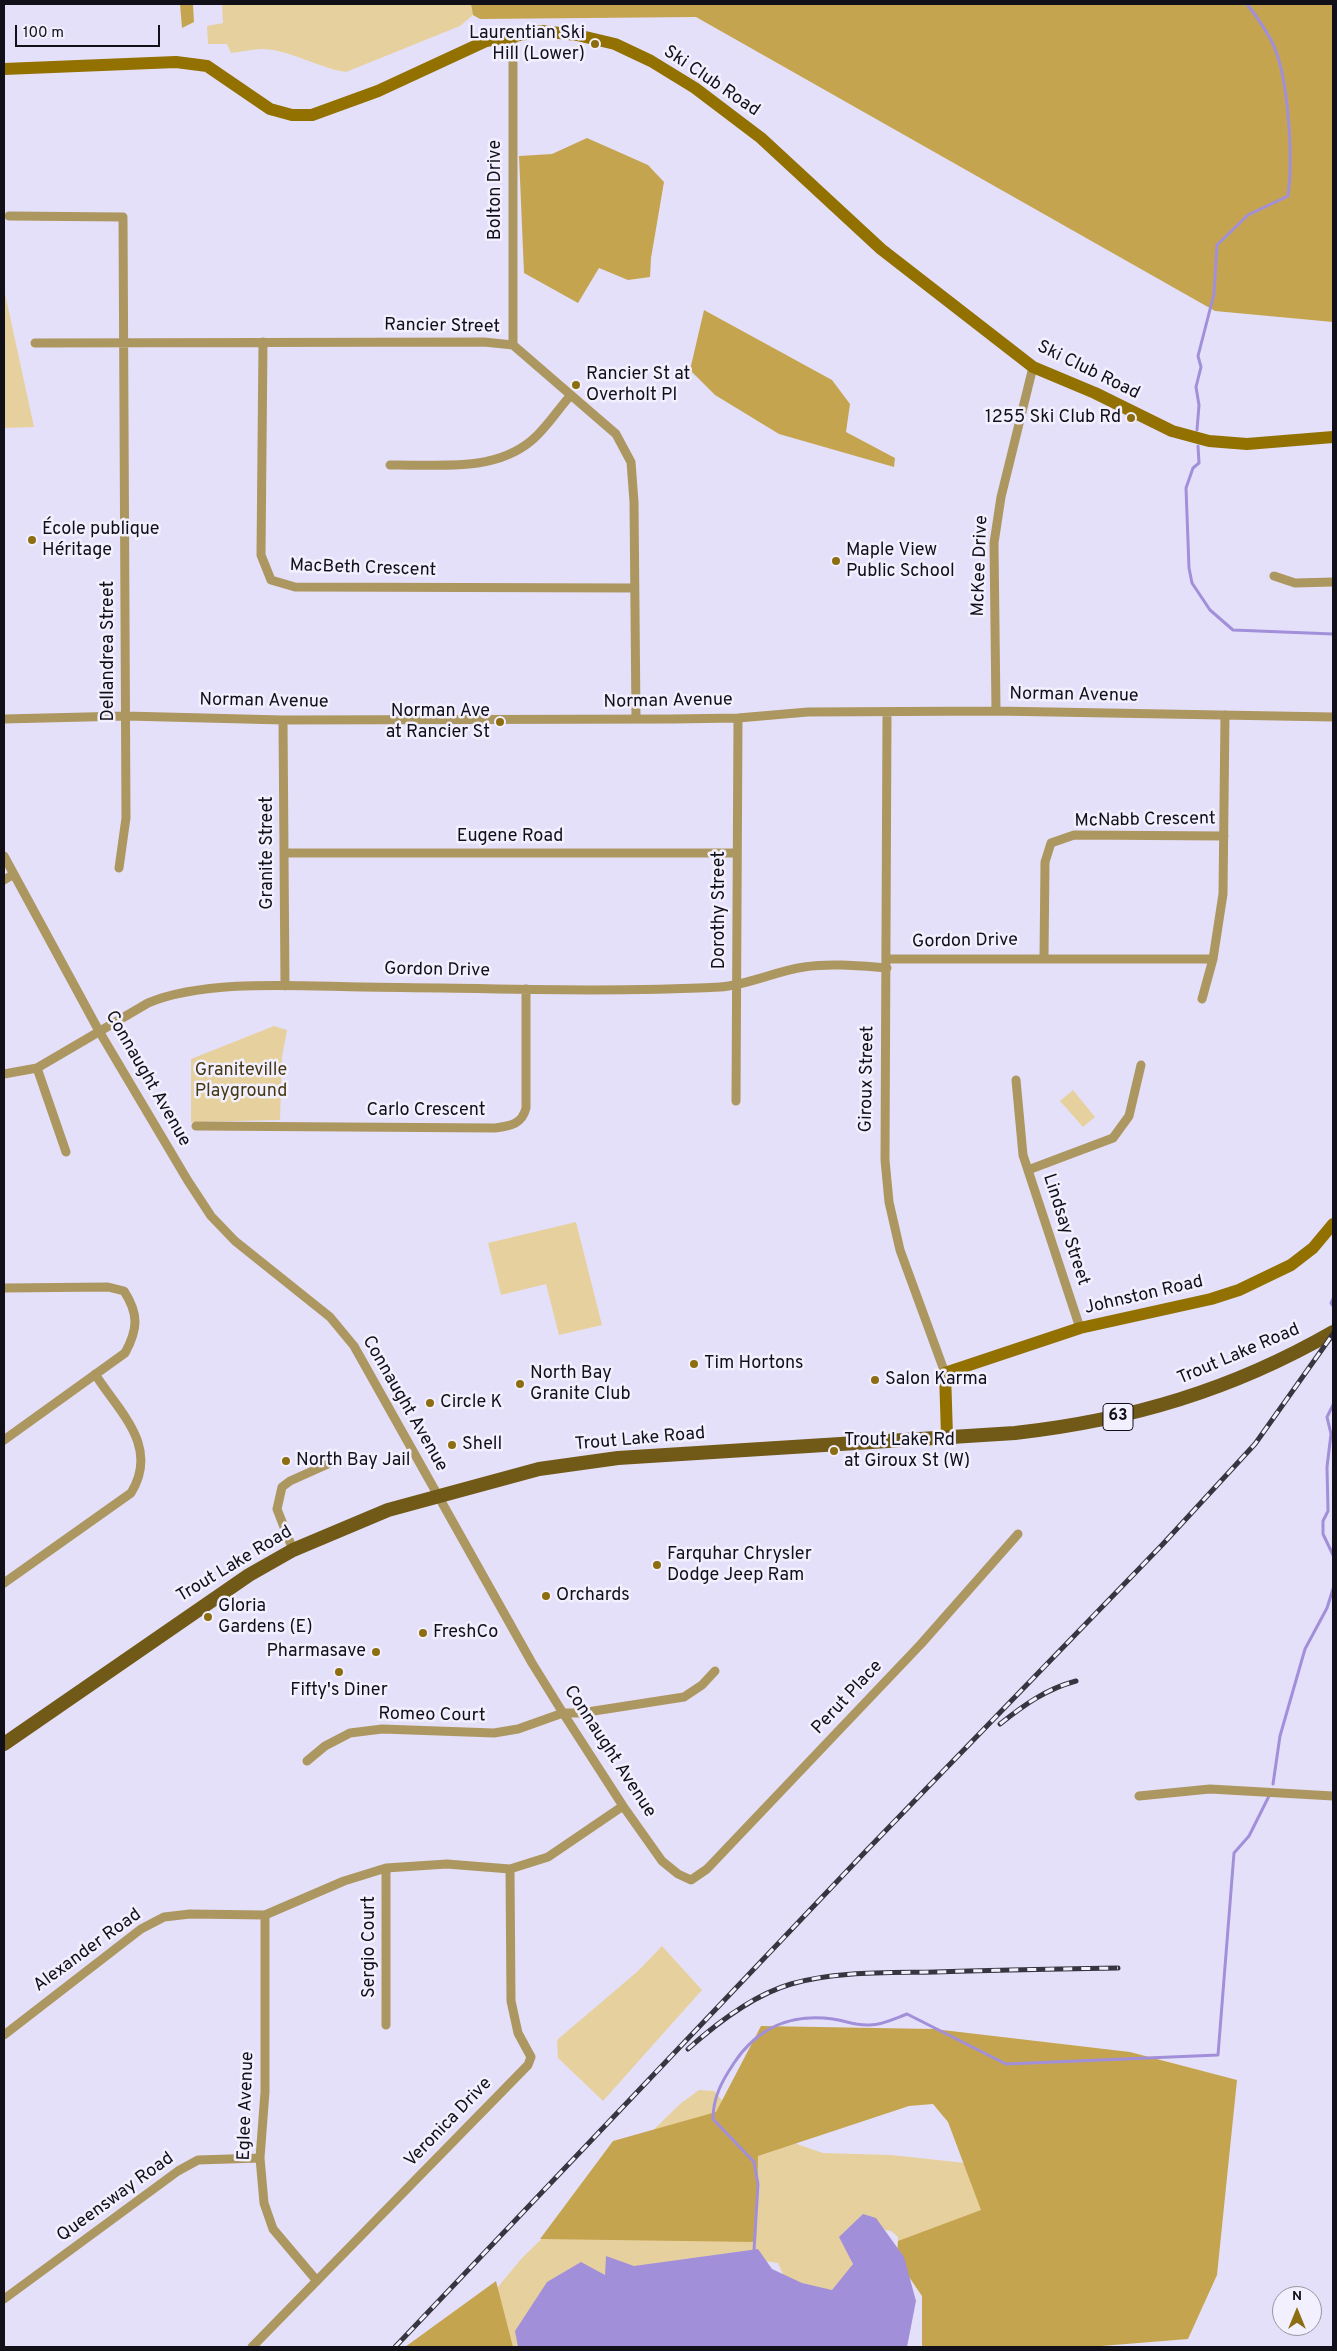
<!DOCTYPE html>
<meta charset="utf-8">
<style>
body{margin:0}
#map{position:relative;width:1337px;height:2351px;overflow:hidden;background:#e5e0f9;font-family:Overpass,sans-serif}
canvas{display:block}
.frame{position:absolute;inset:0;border:5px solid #110f17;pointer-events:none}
.north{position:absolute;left:1272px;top:2286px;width:50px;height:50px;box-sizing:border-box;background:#f2effe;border:1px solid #9895a2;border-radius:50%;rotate:0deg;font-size:14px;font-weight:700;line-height:20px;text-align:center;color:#110f17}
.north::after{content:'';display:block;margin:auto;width:18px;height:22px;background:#8c6d0f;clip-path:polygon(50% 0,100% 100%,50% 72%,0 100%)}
.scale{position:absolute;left:15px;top:25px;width:145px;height:22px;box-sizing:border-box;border:2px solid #110f17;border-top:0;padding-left:6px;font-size:15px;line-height:18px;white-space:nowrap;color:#110f17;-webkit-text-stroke:4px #f2effe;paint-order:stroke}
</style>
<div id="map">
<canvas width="1337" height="2351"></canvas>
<div class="frame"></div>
<div class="north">N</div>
<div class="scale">100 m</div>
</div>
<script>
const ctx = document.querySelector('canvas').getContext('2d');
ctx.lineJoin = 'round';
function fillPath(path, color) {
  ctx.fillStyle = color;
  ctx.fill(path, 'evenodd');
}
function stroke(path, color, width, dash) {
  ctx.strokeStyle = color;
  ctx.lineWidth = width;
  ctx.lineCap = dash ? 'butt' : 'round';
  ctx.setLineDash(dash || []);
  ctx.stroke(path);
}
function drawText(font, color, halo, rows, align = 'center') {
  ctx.font = font + ' Overpass,sans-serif';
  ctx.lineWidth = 5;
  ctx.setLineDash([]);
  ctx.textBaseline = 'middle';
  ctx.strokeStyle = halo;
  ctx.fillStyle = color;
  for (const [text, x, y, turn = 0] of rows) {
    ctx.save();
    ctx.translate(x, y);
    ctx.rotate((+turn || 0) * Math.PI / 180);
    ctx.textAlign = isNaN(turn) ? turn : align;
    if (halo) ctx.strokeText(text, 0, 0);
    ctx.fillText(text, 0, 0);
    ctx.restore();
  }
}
const green = new Path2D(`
 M222,4h249l2,11 -13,11 -114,46c-28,-4 -55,-22 -83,-23 -10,0 -22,3 -32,4l-4,-9h-19l-1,-18 16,-3z
 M4,289l30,138 -30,1z
 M274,1026l13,4 -5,27 -2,63 -89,2v-63z
 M1073,1090l22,27 -12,10 -23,-26z
 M576,1222l26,103 -43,10 -13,-51 -45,11 -13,-52z
 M662,1946l40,44 -99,111 -45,-43 -1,-18 81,-69z
 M699,2090l15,1 24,28 24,13 61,21 68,2 112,12 -81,180v-51l-25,-37 1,-22 -7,-6 -21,-3 -17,32 -3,21 -27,15 -38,-17 -7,-16 -21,-3 -133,7 -45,17 -51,63h-80l74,-89 158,-154z`);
const forest = new Path2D(`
 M180,4h13l1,18 -12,6z
 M471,4h862v318l-118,-11 -519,-294 -216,2 -7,-4z
 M587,138l61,27 16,17 -13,76 -1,19 -22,3 -29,-12 -21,35 -54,-30 -5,-117 33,-2z
 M704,310l128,70 18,24 -4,28 49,26 -1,9 -115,-33 -64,-39 -25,-25z
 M761,2026l173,3 196,23 107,28 -20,195 -29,64 -99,8h-167v-51l-25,-37 1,-18 83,-31 -33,-88 -15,-18 -24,2 -151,50 -2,86 -216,-3 73,-98 103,-29z
 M496,2281l17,66h-108z`);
const water = new Path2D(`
 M863,2214l13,4 28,39 12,44 -9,46h-389l-3,-16 32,-49 34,-20 24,13 1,-19 28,10 124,-17 14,20 30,14 30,7 21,-26 -14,-27z`);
const stream = new Path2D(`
 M1197,430l2,-25 -3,-18 5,-20 -3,-11 16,-62 3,-49 31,-30 40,-19c5,-38 1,-114 -14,-150 -7,-15 -17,-29 -27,-42
 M1198,446l1,17 -6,5 -7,20 3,80 3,15 18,27 23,20 100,4
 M1333,1299l-2,4 2,3
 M1333,1405l-6,12 4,17 -4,33 1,44 -5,10v13l10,21
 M1273,1784l7,-48 25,-87 22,-41 6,-19
 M754,2250l4,-66 -4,-22 -41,-43c0,-22 9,-38 21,-56 23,-35 57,-50 99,-44 13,2 23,7 37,6 12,0 26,-7 37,-11l99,50 212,-9 16,-202 15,-17 20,-40`);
const street = new Path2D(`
 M9,216l114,1 3,601 -7,50
 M263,342l-2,213 10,25 24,7 339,1
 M35,343l449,-1 29,3 103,89 15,28 3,40 2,217
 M513,345v-311
 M390,465c47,-1 102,8 141,-24 15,-12 27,-32 40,-46
 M1274,576l21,7 38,-1
 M996,711l-2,-168 7,-46 32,-130
 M887,713l-2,447 4,42 11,48 45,123
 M4,719l122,-3 157,4 390,-1 65,-1 70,-6 188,-1 337,6
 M283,720l2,266
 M285,853h451
 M4,856l95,175 89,150 23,35 24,25 95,76 24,29 178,317 31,50 60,93 39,55 16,13 13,6 16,-11 214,-225 97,-110
 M4,880l10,-6
 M1044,957l1,-95 6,-19 23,-8 150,1
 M887,959h326
 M1202,999l11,-40 10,-65 2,-179
 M37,1068l29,84
 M4,1074l33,-6 111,-65c58,-24 150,-17 213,-16 119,1 240,6 359,0 28,-2 56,-16 84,-20 27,-4 56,-1 83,1
 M1016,1080l7,75 57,173
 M736,1101l2,-383
 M196,1126l299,2c16,-2 27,-4 31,-20v-119
 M1028,1170l85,-32 16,-22 12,-51
 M4,1288l104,-1 16,4c15,23 14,38 1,62l-121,87
 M293,1550l-16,-41 5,-22 8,-6 38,-17
 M4,1583l127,-90c29,-47 -12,-81 -36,-119
 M307,1761l18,-15 25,-13 32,-4 112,4 24,-4 45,-16h18l103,-16 18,-12 13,-14
 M1139,1796l71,-7 123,7
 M265,1915v177l-5,66 4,45 9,26 44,52
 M386,2025v-157
 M4,2035l137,-106 23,-12 26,-3 75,1 79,-34 42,-13 61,-4 63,5 38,-12 75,-51
 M4,2299l174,-128 20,-11 62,-2
 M252,2347l276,-282 3,-8 -13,-24 -7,-32 -1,-132`);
const secondary = new Path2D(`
 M4,69l172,-7 31,4 63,43 22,6h20l66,-24 108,-50 56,-10 35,4 38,9 36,17 44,27 66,50 120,111 152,118 62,26 77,38 37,10 38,3 86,-7
 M947,1436l-2,-63 135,-45 131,-29 28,-9 52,-25 22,-17 20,-24`);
const primary = new Path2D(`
 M4,1744l245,-169 44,-25 95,-40 151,-41 79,-11 397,-25c116,-13 217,-43 318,-101`);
const rail = new Path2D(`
 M1000,1724c24,-19 46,-35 76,-43
 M688,2049c29,-26 65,-54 103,-65 45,-13 97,-11 144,-12 61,-2 122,-3 183,-4
 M395,2347l471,-496 296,-306 93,-101 78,-110`);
const markers = [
 [595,44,5,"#8c6d0f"],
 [576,385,5,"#8c6d0f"],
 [1131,418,5,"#8c6d0f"],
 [32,540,5,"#8c6d0f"],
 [836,561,5,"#8c6d0f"],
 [500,722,5,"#8c6d0f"],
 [694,1364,5,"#8c6d0f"],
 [875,1380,5,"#8c6d0f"],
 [520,1384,5,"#8c6d0f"],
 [430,1403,5,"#8c6d0f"],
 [452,1445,5,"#8c6d0f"],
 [834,1451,5,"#8c6d0f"],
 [286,1461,5,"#8c6d0f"],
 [657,1565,5,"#8c6d0f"],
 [546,1596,5,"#8c6d0f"],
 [208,1617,5,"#8c6d0f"],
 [423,1633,5,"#8c6d0f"],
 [376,1652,5,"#8c6d0f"],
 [339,1672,5,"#8c6d0f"]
];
const shields = [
 [1118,1417,30]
];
const shieldNames = [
 ["63",1118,1417]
];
const poiNames = [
 ["Laurentian Ski",585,34,"right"],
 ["Hill (Lower)",585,55,"right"],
 ["Rancier St at",586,375],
 ["Overholt Pl",586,396],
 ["1255 Ski Club Rd",1121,418,"right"],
 ["École publique",42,530],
 ["Héritage",42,551],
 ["Maple View",846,551],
 ["Public School",846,572],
 ["Norman Ave",490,712,"right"],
 ["at Rancier St",490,733,"right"],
 ["Tim Hortons",704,1364],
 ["North Bay",530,1374],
 ["Granite Club",530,1395],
 ["Salon Karma",885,1380],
 ["Circle K",440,1403],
 ["Trout Lake Rd",844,1441],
 ["at Giroux St (W)",844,1462],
 ["Shell",462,1445],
 ["North Bay Jail",296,1461],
 ["Farquhar Chrysler",667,1555],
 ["Dodge Jeep Ram",667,1576],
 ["Orchards",556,1596],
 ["Gloria",218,1607],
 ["Gardens (E)",218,1628],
 ["FreshCo",433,1633],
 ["Pharmasave",366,1652,"right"],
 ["Fifty's Diner",339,1691,"center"]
];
const streetNames = [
 ["Ski Club Road",711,82,34],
 ["Bolton Drive",496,190,-90],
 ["Rancier Street",442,327,1],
 ["Ski Club Road",1088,371,26],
 ["McKee Drive",981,566,-88],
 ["MacBeth Crescent",363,569,2],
 ["Dellandrea Street",109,651,-90],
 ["Norman Avenue",1074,696,1],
 ["Norman Avenue",264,702,1],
 ["Norman Avenue",668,702,-1],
 ["McNabb Crescent",1145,821,-1],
 ["Eugene Road",510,837],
 ["Granite Street",268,853,-90],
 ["Dorothy Street",720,910,-90],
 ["Gordon Drive",965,942,-1],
 ["Gordon Drive",437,971,1],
 ["Connaught Avenue",147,1079,60],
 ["Giroux Street",868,1079,-89],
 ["Carlo Crescent",426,1111],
 ["Lindsay Street",1065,1230,72],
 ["Johnston Road",1144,1296,-13],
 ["Trout Lake Road",1239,1355,-23],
 ["Connaught Avenue",404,1404,60],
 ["Trout Lake Road",640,1440,-5],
 ["Trout Lake Road",235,1565,-31],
 ["Perut Place",848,1698,-47],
 ["Romeo Court",432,1716,1],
 ["Connaught Avenue",609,1752,57],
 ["Sergio Court",370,1947,-90],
 ["Alexander Road",88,1951,-36],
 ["Eglee Avenue",247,2106,-88],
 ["Veronica Drive",449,2123,-46],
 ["Queensway Road",116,2198,-36]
];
const parkNames = [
 ["Graniteville",241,1071],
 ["Playground",241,1092]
];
fillPath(green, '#e6d19e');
fillPath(forest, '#c5a450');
fillPath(water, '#a28fda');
stroke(stream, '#a28fda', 3);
stroke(street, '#ad9761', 9);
stroke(secondary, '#927100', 12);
stroke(primary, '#715917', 14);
stroke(rail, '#373540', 5);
stroke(rail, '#f2effe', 3, [9]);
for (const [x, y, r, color] of markers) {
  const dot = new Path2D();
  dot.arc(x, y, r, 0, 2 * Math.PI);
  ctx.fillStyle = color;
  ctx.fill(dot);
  stroke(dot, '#f2effe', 2);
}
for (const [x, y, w] of shields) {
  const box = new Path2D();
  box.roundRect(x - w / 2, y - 13.5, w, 27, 4);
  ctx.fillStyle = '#f2effe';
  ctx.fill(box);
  stroke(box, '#110f17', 1);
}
drawText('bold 16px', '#110f17', null, shieldNames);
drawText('18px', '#110f17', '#f2effe', poiNames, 'left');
drawText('18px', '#110f17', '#f2effe', streetNames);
drawText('18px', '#463813', '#f2effe', parkNames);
</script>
